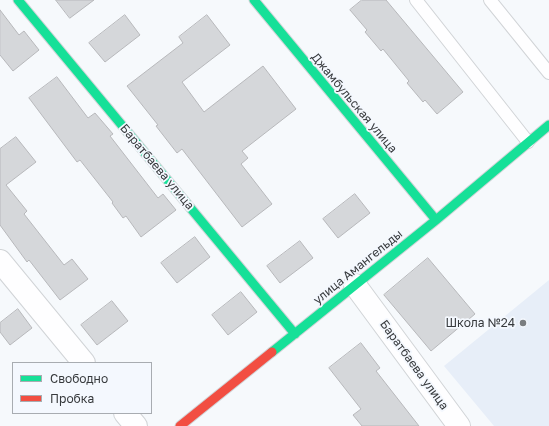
<!DOCTYPE html>
<meta charset="utf-8">
<style>
body{margin:0}
#map{position:relative;width:549px;height:426px;overflow:hidden;background:#f6f9fc;font-family:"Golos Text",sans-serif}
canvas{display:block}
.legend{position:absolute;left:12px;top:362px;width:140px;height:52px;box-sizing:border-box;background:#f4f8fe;border:1px solid #a8acb1;margin:0;padding:5px 7px;list-style:none;font-size:12px;color:#373a3d}
.legend li{display:flex;align-items:center;gap:8px;height:20px}
.legend b{width:20px;border:1px solid #a8acb1}
</style>
<div id="map">
<canvas width="549" height="426"></canvas>
<ul class="legend">
<li><b style="height:5px;background:#16e098"></b>Свободно</li>
<li><b style="height:5px;background:#f24e42"></b>Пробка</li>
</ul>
</div>
<script>
const ctx = document.querySelector('canvas').getContext('2d');
ctx.lineJoin = 'round';
function fillPath(path, color) {
  ctx.fillStyle = color;
  ctx.fill(path, 'evenodd');
}
function stroke(path, color, width, dash) {
  ctx.strokeStyle = color;
  ctx.lineWidth = width;
  ctx.lineCap = dash ? 'butt' : 'round';
  ctx.setLineDash(dash || []);
  ctx.stroke(path);
}
function drawText(font, color, halo, rows, align = 'center') {
  ctx.font = font + ' "Golos Text",sans-serif';
  ctx.lineWidth = 3.5;
  ctx.setLineDash([]);
  ctx.textBaseline = 'middle';
  ctx.strokeStyle = halo;
  ctx.fillStyle = color;
  for (const [text, x, y, turn = 0] of rows) {
    ctx.save();
    ctx.translate(x, y);
    ctx.rotate((+turn || 0) * Math.PI / 180);
    ctx.textAlign = isNaN(turn) ? turn : align;
    if (halo) ctx.strokeText(text, 0, 0);
    ctx.fillText(text, 0, 0);
    ctx.restore();
  }
}
const built = new Path2D(`
 M549,280v146h-55l-50,-60z`);
const building = new Path2D(`
 M56,0h38l-24,18z
 M362,0h24l77,92 -26,22 -12,-14 -2,2 -16,-19 2,-2 -26,-32 -2,2 -16,-19 2,-2 -17,-20z
 M0,10l19,25 5,-4 15,19 -26,21 -13,-16z
 M125,15l15,20 -35,27 -16,-19z
 M207,15l23,30 -48,37 22,30 59,-46 33,43 -54,42 6,7 -7,6 31,40 -30,23 -60,-78 -5,4 -21,-27 2,-1 -31,-39 56,-43 -4,-6z
 M57,77l31,41 7,-5 18,21 -3,2 48,62 5,-4 13,16 -35,27 -15,-21 -3,2 -11,-15 1,-1 -33,-42 -3,2 -48,-64z
 M16,137l20,25 -30,23 21,26 -3,3 40,51 8,-6 16,20 -28,21 -31,-40 -2,2 -27,-37v-76z
 M355,194l15,19 -32,25 -15,-19z
 M195,237l15,20 -33,26 -16,-20z
 M300,241l13,17 -33,25 -13,-17z
 M428,258l47,56 -44,37 -47,-56z
 M241,292l16,20 -29,23 -16,-20z
 M112,301l16,20 -31,24 -16,-20z
 M18,309l14,19 -22,17 -10,-13v-9z
 M361,343l19,25 -4,3 43,55h-57l-9,-11 8,-6 -32,-41z`);
const lane = new Path2D(`
 M416,0l112,142
 M490,0l59,73`);
const street = new Path2D(`
 M0,261l84,102
 M355,285l104,141
 M125,413l11,13`);
const fast = new Path2D(`
 M18,0l277,334
 M254,0l182,220
 M272,352l164,-132 113,-95`);
const jam = new Path2D(`
 M180,426l92,-74`);
const markers = [
 [523,323,4,"#7a7d80"]
];
const streetNames = [
 ["Джамбульская улица",354,103,50],
 ["Баратбаева улица",157,167,50],
 ["улица Амангельды",358,267,-39],
 ["Баратбаева улица",414,365,54]
];
const poiNames = [
 ["Школа №24",515,323]
];
fillPath(built, '#e7eef8');
fillPath(building, '#d5d7da');
stroke(building, '#b7b8bb', 1);
stroke(lane, '#d1d4d7', 14);
stroke(street, '#d1d4d7', 24);
stroke(fast, '#d1d4d7', 11);
stroke(jam, '#d1d4d7', 11);
stroke(lane, '#fefeff', 12);
stroke(street, '#fefeff', 22);
stroke(fast, '#16e098', 9);
stroke(jam, '#f24e42', 9);
for (const [x, y, r, color] of markers) {
  const dot = new Path2D();
  dot.arc(x, y, r, 0, 2 * Math.PI);
  ctx.fillStyle = color;
  ctx.fill(dot);
  stroke(dot, '#f4f8fe', 1.5);
}
drawText('12px', '#373a3d', '#f4f8fe', streetNames);
drawText('12px', '#373a3d', '#f4f8fe', poiNames, 'right');
</script>
